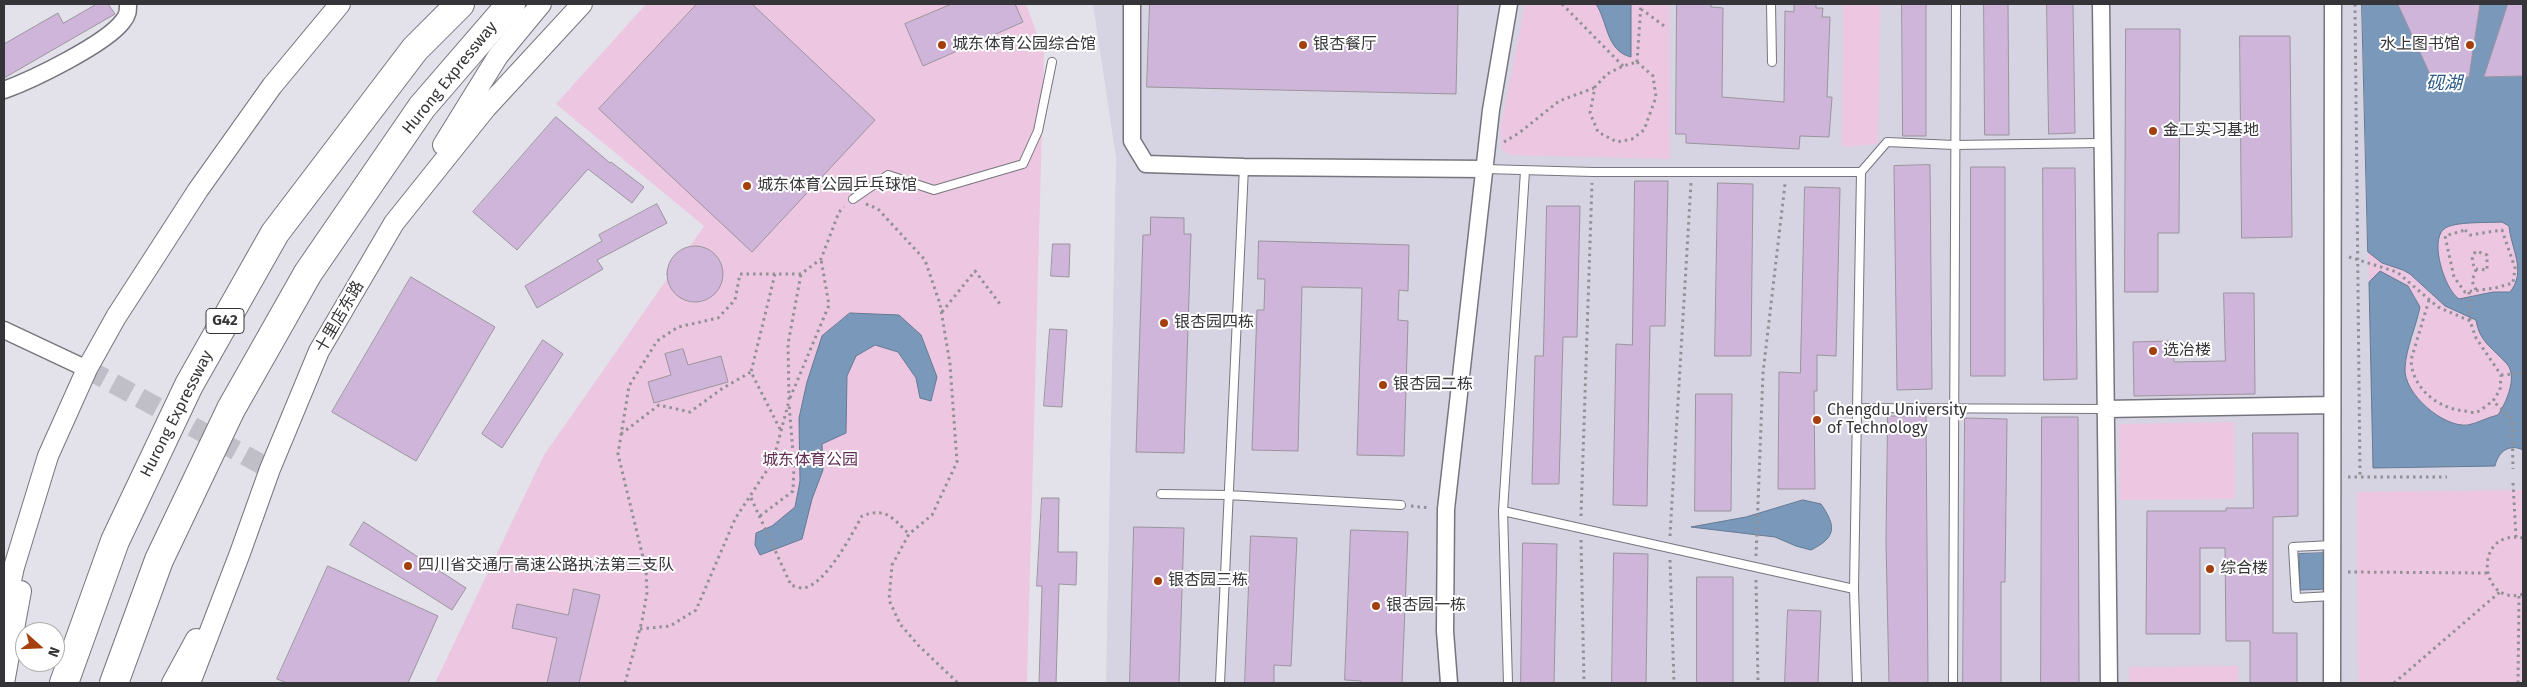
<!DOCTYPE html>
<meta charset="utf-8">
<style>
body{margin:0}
#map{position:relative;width:2527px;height:687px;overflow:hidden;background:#e3e2eb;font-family:"Fira Sans",sans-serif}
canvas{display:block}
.frame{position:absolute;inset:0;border:5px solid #353438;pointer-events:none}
.north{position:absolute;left:15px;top:622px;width:50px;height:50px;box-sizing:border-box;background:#fff;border:1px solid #aeaeaf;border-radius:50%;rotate:110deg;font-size:14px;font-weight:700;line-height:20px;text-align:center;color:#353438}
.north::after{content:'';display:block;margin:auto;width:18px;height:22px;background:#a4400d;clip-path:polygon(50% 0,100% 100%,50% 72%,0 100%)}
</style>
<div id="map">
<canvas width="2527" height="687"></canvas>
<div class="frame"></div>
<div class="north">N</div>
</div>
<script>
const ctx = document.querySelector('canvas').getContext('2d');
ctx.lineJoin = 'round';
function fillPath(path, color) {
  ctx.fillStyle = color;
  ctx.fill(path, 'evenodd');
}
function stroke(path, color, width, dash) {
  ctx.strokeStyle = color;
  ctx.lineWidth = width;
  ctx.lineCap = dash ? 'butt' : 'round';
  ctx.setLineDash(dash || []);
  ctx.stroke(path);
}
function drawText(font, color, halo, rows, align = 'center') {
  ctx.font = font + ' "Fira Sans","Noto Sans SC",sans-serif';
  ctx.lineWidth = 4;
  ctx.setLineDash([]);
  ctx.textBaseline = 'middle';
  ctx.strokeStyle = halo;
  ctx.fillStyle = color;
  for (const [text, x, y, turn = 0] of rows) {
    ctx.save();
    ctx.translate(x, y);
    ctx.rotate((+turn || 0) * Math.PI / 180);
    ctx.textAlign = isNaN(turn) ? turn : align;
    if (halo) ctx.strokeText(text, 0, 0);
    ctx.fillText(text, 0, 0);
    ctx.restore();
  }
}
const built = new Path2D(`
 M1093,4h1430v679h-1417l10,-525z`);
const green = new Path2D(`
 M646,4h380l18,49 -17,630h-592l109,-228 160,-229 -148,-122z
 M1525,4h144l1,155 -161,-4 -7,-5 -1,-25z
 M1843,4h37l-2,140 -36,3z
 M2502,222l7,4c2,24 18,44 1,66h-17l-34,7c-14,-9 -30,-58 -15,-70 9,-8 46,-6 58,-7z
 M2368,252l14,11 21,7 7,4 35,32 31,14c2,21 19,30 31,44 11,13 -1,39 -9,51 -10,2 -19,8 -29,10 -26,4 -68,-34 -64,-60 3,-16 19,-44 14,-59 -4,-18 -24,-26 -39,-35l-11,11z
 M2234,422l1,77 -115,1 -1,-76z
 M2523,490v193h-165l-1,-191z
 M2238,666v17h-109v-16z`);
const water = new Path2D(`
 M1596,4h35v53c-25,-6 -23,-35 -35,-53z
 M2362,4h161v446c-14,-7 -25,2 -28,16l-122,2 -4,-186 11,-11 28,15 12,21c-4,20 -14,41 -15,61 -2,25 38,60 63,57 10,-2 20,-8 30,-10 8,-12 20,-38 9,-51 -13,-15 -28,-22 -31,-44l-31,-14 -35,-32 -7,-4 -21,-7 -14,-11zM2502,222l7,4c2,23 18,45 1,66h-17l-34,7c-14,-9 -30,-58 -15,-70 9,-8 46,-6 58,-7z
 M850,313l49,2 22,20 16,42 -6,24 -11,-3 -4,-20 -18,-26 -23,-7 -19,11 -9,20 -1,57 -24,11 1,26 -11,29 -10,40 -42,16 -5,-10 1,-12 16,-7 23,-19 5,-26 -1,-63 8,-36 15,-46z
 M1803,500l18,4c15,22 16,33 -10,46l-15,-4 -21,-9 -84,-10 55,-10z
 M2326,553l1,36 -27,1 -1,-36z`);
const building = new Path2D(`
 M97,4h11l7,10 -111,64v-34l54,-31 5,10z
 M697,4h55l123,116 -123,132 -153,-143z
 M952,4h63l8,18 -100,44 -18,-42z
 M1150,4h308l-2,90 -309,-7z
 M1677,4h34v3l12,1 -1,89 62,5 1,-91 9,1v-8h22v4h7l-1,9h8l-3,80h5l-3,40 -29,-1 -1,13 -113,-6v-9h-10z
 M1902,4h24v132h-23z
 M1984,4h24l1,131h-24z
 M2047,4h26l2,129 -26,1z
 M2398,4h82l-11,73 -37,1z
 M2508,4h15v72l-39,1z
 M2126,29h54l-1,204h-21v59h-33z
 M2240,36h50l2,201 -50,1z
 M556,117l54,46 1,-1 33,25 -12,16 -44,-34 -71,81 -44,-38z
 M1930,165l2,224 -35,1 -3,-224z
 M1971,167h34v209h-34z
 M2043,168h32l2,211 -33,1z
 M1635,181h33l-3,145h-15l-3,180 -34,-1 3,-161 16,1z
 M1718,183l35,1 -2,172h-36z
 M1805,187l35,1 -4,168 -19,-1v36h-3l1,98h-37l1,-117 21,1z
 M657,204l10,19 -70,37 6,9 -66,39 -12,-22 77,-45 -3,-6z
 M1547,206h33l-3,131h-14l-4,147h-27l3,-128h8z
 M1151,217l33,1v16h7l-7,219 -48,-1 7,-217h7z
 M1259,241l150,4 -1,46 -9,-1 -1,30 10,1 -4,135 -47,-1 5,-167 -60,-1 -4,164 -46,-1 5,-140h7l1,-31h-7z
 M1053,244h17l-1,33 -18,-1z
 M667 274a28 28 0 1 1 56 0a28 28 0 1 1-56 0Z
 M411,277l84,50 -79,134 -84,-49z
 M2224,293h30l1,101 -121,2 -1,-54 40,-1 1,21 51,-1z
 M1050,329l17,1 -5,77 -18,-1z
 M543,340l20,14 -61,94 -20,-14z
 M683,349l5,16 33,-9 7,26 -74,21 -6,-21 23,-7 -6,-21z
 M1696,394h36l-1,117h-36z
 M1888,416h38l2,267h-39l-3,-141z
 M2042,417h36l1,266h-38z
 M1965,418l42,1 -2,163h-4v101h-38z
 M2253,433h45v83l-25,1v116h24v50h-47v-42h-24l-1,-93h-25v86h-54l1,-123h79v-3h27z
 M1042,498h17l-1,54h19l-1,33 -17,-1 -3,99h-17l3,-97h-5z
 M364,522l102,66 -14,22 -102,-65z
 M1134,527l50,1 -5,155h-49z
 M1351,530l57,2 -6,151h-41v-2l-16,-1z
 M1251,536l46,2 -6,128 -17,-1v18h-29z
 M1523,543l34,1 -3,139h-33z
 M1614,553l34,1 -2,129h-34z
 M328,566l110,50 -30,67h-121l-10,-4z
 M1697,577h36v106h-36z
 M574,589l26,6 -21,88h-32l10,-45 -45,-10 5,-24 51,11z
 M1788,610l33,1 -3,72h-33z`);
const tertiaryTunnel = new Path2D(`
 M87,369l183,100`);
const path = new Path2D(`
 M1562,4l61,62
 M2355,4l5,473
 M1641,9l26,19
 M1637,62l16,14 3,21 -12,33 -12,9 -15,3 -19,-10 -8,-19 5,-26 12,-13 16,-8z
 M1637,62l4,-58
 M1504,142l15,-9 40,-32 35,-13
 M866,204l12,5 47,51 15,44 10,60 7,98 -25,53 -23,19 -17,31 -3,35 11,24 19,22 39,37
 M2465,230l5,5 32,-5 13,38 -2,15 -18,5 -30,4 -11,-15 -9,-41z
 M2349,257l48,15 41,35 32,14
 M775,274l-24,98 30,59
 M2476,290l-4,-9 4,-12c-5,-7 -5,-11 0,-18l11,4v15l-11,-1
 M2469,292l1,29 6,17 25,37 -1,15 -7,11 19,18 1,50
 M2429,300l-18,60c1,28 27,49 54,51 4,1 9,2 12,1 5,-2 11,-8 16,-11
 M942,312l33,-41 25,33
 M2501,375l22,-2
 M790,398l39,-93 -8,-46
 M621,434l38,-29 31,7 33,-24 28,-16
 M2348,477h99
 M2513,483l3,54
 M751,498l40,87c3,1 8,3 12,3 22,-2 49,-54 59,-72 25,-9 30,2 47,18
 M1411,506l19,2
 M760,516l33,-25 1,-26 -5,-61
 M1581,516l11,-333
 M1670,536l21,-353
 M2523,538c-51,-10 -44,70 0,56
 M1581,540l3,143
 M1756,556l7,-183 22,-189
 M1670,560l4,123
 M2348,572l139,1
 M1756,580l2,103
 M640,629l30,-3 26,-16 39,-91 38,-58 16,-60 -1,-57 13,-70
 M625,683l17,-62 5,-28 -1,-23 -28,-116 11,-68 28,-45 21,-14 40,-9 17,-18 5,-26h61l20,-15 18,-47 5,-5
 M2394,683l107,-92
 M2518,683l1,-88`);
const service = new Path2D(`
 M1771,4l1,58
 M1485,169l108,3h268l26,-30 67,3 147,-2
 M853,199l35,-24 46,15 89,-26 15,-33 14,-69
 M1857,408l249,1
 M1161,494l67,1 173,10
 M1503,511l351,78
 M2332,596l-36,2 -3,-51 39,-2
 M1220,683l24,-516
 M1508,683l-5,-172 22,-340
 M1857,683l-3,-94 7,-417
 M1953,683l3,-679`);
const minor = new Path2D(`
 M1132,4v137l14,23 98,3 241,2
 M2101,4l8,679
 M4,90c28,-10 102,-46 119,-69 5,-6 5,-10 5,-17
 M4,330l83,39
 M2106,409l226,-4
 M1449,683l-4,-52 1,-122 45,-399 18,-106
 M2332,683l1,-679`);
const tertiary = new Path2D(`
 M443,145l55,-89 43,-52
 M4,612l10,-45 34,-111 39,-87 29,-52 82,-127 74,-104 68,-82
 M4,683l17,-92
 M172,683l24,-44
 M190,683l50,-130 30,-84 49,-118 75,-128 92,-115 96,-104`);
const motorway = new Path2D(`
 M64,683l51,-142 74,-156 86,-152 140,-184 45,-45
 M114,683l45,-123 72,-151 77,-136 114,-166 89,-103`);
const markers = [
 [942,45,5,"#a4400d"],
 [1303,45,5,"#a4400d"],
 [2470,45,5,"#a4400d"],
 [2153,131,5,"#a4400d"],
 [747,186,5,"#a4400d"],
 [1164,323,5,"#a4400d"],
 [2153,351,5,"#a4400d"],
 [1383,385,5,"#a4400d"],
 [1817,420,5,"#a4400d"],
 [408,566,5,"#a4400d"],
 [2210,569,5,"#a4400d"],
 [1158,581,5,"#a4400d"],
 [1376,606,5,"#a4400d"]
];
const shields = [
 [225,321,38]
];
const shieldNames = [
 ["G42",225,321]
];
const poiNames = [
 ["城东体育公园综合馆",952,45],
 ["银杏餐厅",1313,45],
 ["水上图书馆",2460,45,"right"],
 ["金工实习基地",2163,131],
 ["城东体育公园乒乓球馆",757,186],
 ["银杏园四栋",1174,323],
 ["选冶楼",2163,351],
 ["银杏园二栋",1393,385],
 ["Chengdu University",1827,411],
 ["of Technology",1827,429],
 ["四川省交通厅高速公路执法第三支队",418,566],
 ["综合楼",2220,569],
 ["银杏园三栋",1168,581],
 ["银杏园一栋",1386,606]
];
const streetNames = [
 ["Hurong Expressway",450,78,-51],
 ["十里店东路",340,317,-60],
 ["Hurong Expressway",177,414,-63]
];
const parkNames = [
 ["城东体育公园",810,461]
];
const waterNames = [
 ["砚湖",2444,84]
];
fillPath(built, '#d6d3e3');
fillPath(green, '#edc7e1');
fillPath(water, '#7998ba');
stroke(water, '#657a93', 1);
fillPath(building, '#d0b5db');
stroke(building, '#9a959c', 1);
stroke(tertiaryTunnel, '#c0bfc7', 20, [20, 10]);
stroke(service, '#76757d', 10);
stroke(minor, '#76757d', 19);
stroke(tertiary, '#76757d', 22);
stroke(motorway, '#76757d', 30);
stroke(path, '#919097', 3, [2.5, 4]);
stroke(service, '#fff', 8);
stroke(minor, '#fff', 16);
stroke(tertiary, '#fff', 20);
stroke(motorway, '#fff', 28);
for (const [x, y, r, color] of markers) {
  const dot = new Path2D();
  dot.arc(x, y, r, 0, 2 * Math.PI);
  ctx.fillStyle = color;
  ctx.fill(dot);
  stroke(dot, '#fff', 2);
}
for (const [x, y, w] of shields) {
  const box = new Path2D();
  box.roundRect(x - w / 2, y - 12.5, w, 25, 4);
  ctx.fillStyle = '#fff';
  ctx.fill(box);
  stroke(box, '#353438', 1);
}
drawText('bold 15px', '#353438', null, shieldNames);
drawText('16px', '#353438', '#fff', poiNames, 'left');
drawText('16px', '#353438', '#fff', streetNames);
drawText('16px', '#602d54', '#fff', parkNames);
drawText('italic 18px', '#2c5a88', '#fff', waterNames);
</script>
